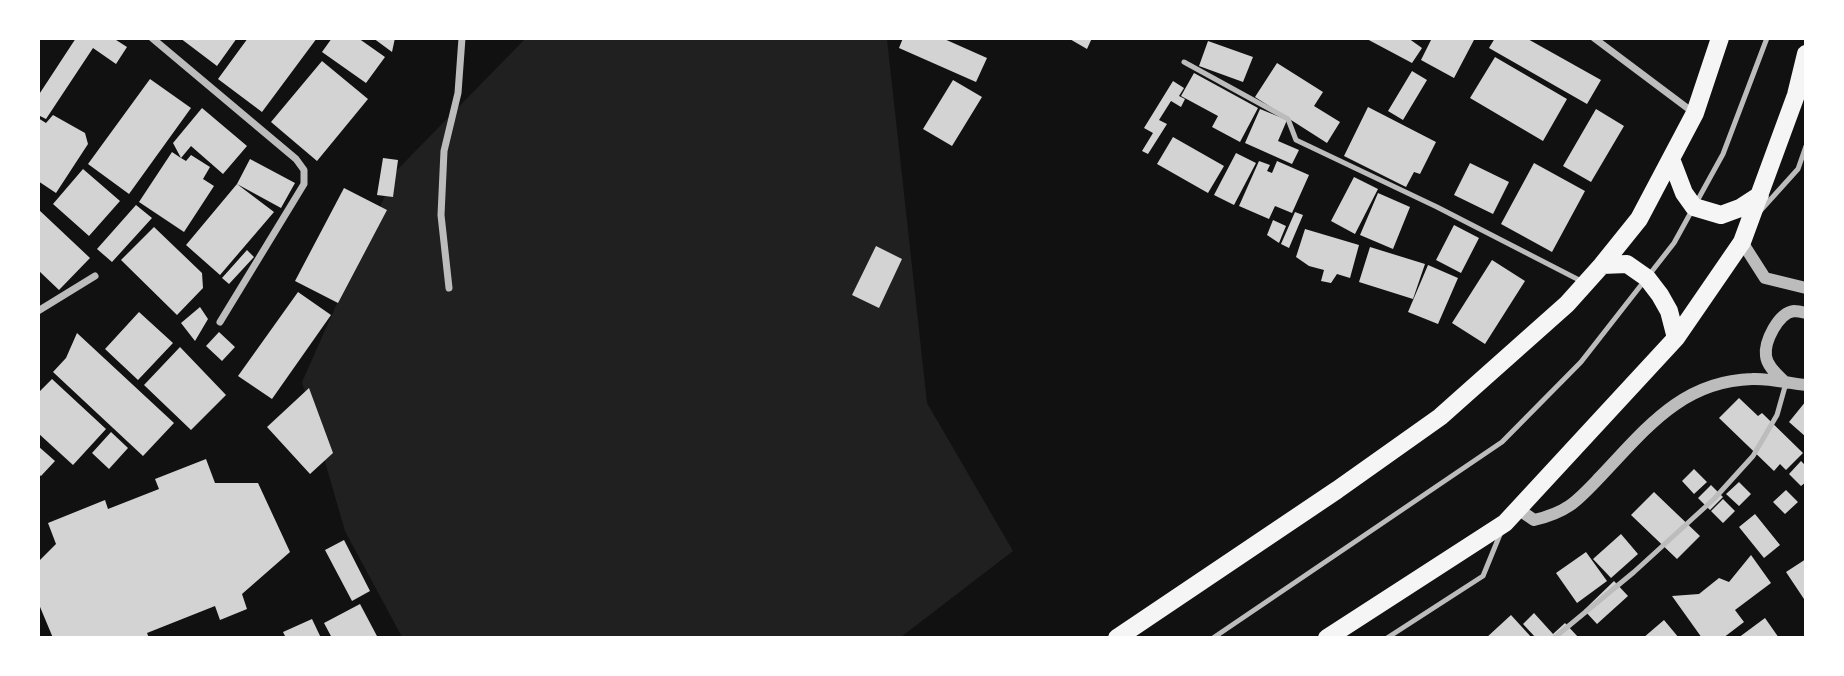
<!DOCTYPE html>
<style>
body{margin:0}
#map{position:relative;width:1844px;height:676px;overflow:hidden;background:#111;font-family:Karla,sans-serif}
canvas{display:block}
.frame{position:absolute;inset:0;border:40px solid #fff;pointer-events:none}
</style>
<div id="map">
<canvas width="1844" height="676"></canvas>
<div class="frame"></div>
</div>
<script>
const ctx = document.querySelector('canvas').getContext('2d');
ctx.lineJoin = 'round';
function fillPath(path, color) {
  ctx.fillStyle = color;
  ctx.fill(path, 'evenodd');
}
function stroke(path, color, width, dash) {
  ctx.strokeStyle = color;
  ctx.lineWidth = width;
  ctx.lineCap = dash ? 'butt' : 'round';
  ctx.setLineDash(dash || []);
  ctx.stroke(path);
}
const green = new Path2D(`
 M525,39h362l40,364 86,148 -112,86h-499l-57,-106 -43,-149 94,-211z`);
const building = new Path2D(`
 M76,38h37l14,9 -11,17 -23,-16 -47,71 -8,-4v-19z
 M180,38h57l-20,28z
 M248,38h69l-55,74 -44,-33z
 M332,38h26l27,19 -19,26 -44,-31z
 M373,38h22l-3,14z
 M903,38h39l45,20 -11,24 -77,-34z
 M1068,38h24l-5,11z
 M1365,38h43l14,10 -10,15z
 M1432,38h43l-21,40 -33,-18z
 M1495,38h31l75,42 -14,24 -98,-56z
 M1208,41l45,16 -10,25 -44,-16z
 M1495,57l72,42 -24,42 -73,-43z
 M322,61l46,38 -51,62 -46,-39z
 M1277,63l46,29 -9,14 26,16 -13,21 -72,-46z
 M1412,71l15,9 -24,40 -15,-9z
 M1194,73l64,35 -18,34 -28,-15 6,-11 -37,-20z
 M150,79l41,29 -62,86 -41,-30z
 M953,80l29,17 -30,49 -29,-17z
 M1173,81l11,7 -5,8 6,3 -4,8 -10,-6 -12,19 8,4 -19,30 -6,-3 11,-18 -9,-5z
 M1368,107l68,35 -16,32 -6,-2 -8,15 -62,-31z
 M202,108l45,38 -24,28 -32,-28 -10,12 5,3 5,-6 19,12 -7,12 11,7 -30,46 -45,-30 33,-50 9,6 -8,-15z
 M1260,109l27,11 -9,21 21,9 -7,14 -47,-21z
 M1596,109l28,17 -33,56 -28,-16z
 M53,115l32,18 3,11 -32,49 -18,-12v-63l8,5z
 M1173,137l51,29 -16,27 -51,-29z
 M1236,153l20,10 -22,42 -20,-10z
 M383,158l15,2 -5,37 -16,-2z
 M250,159l45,24 -14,25 -44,-24z
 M1259,161l11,4 -3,6 5,2 5,-12 32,14 -17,38 -17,-7 -6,13 -30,-13z
 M1470,163l39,19 -16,32 -39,-19z
 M1534,163l51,28 -33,61 -51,-28z
 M83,169l37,32 -31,35 -36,-32z
 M1354,177l24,12 -23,45 -24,-13z
 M237,184l37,28 -54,63 -34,-30z
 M344,188l43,22 -49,93 -43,-22z
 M1378,193l32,14 -17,42 -33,-14z
 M136,205l16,13 -40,44 -15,-13z
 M38,209l52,49 -31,32 -21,-20z
 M1295,212l8,3 -14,33 -8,-4z
 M1273,220l13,6 -7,17 -12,-8z
 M1454,225l25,13 -18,35 -25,-13z
 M154,227l48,46 1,15 -26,27 -56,-55z
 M1305,229l54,16 -9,33 -13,-4 -6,9 -10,-2 3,-11 -15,-4 -13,-9z
 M876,246l26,13 -23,49 -27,-13z
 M1370,247l55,17 -12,35 -54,-17z
 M247,250l7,7 -25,27 -7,-6z
 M1492,260l33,21 -40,63 -33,-21z
 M1428,265l30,13 -20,46 -30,-12z
 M298,292l33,23 -59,84 -34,-23z
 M200,307l8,12 -13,22 -14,-18z
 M139,312l34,31 -35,37 -33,-31z
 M219,332l16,15 -13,14 -16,-15z
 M77,333l97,90 -31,33 -90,-84 13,-14z
 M180,347l46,48 -35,35 -47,-45z
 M52,379l54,50 -33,36 -35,-32v-40z
 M309,388l24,65 -23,21 -43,-47z
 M1739,398l19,18 4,-3 41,40 -17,17 -6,-6 -6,7 -55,-53z
 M1806,401v36l-17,-15z
 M111,432l17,16 -19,21 -17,-16z
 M38,446l17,15 -14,15 -3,-2z
 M206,459l9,24h43l32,69 -48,42 5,15 -27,11 -5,-14 -68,27 2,5h-96l-15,-36v-40l18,-18 -8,-21 57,-23 3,9 51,-20 -4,-10z
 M1801,461l5,5v16l-5,4 -12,-12z
 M1694,469l13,13 -13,12 -12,-13z
 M1739,482l12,12 -12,12 -13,-12z
 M1711,485l12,12 -13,13 -12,-12z
 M1786,490l12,12 -13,12 -12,-12z
 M1654,492l46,44 -23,23 -46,-44z
 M1723,499l12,12 -12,12 -12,-12z
 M1755,514l25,31 -16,13 -25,-31z
 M1621,534l17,20 -27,24 -18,-19z
 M344,540l26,51 -18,10 -27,-51z
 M1586,552l21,29 -30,22 -21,-30z
 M1751,555l20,28 -36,27 9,12 -21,16h-21l-30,-42 27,-2 20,-16 10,4z
 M1806,559v43l-20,-30z
 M1614,581l14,15 -31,28 -13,-14z
 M360,604l18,34h-46l-8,-15z
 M1534,613l19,21 12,-11 14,15h-43l-13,-14z
 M1511,615l21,23h-46z
 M1765,618l14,20h-41z
 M312,619l9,19h-35l-3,-6z
 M1664,620l15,18h-36z`);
const service = new Path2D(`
 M1184,62l104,57 8,21 141,67 146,75
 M1761,210l37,-41 8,-23
 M1213,638l289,-196 79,-80 93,-119 49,-89 44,-116
 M1387,638l96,-62 18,-44
 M1554,638l80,-66 80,-73 39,-43 24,-41 9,-32`);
const minor = new Path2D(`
 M152,38l144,121 8,11v14l-84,138
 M1594,38l100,75
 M449,288l-8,-73 3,-64 14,-58 4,-55
 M38,311l57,-35`);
const tertiary = new Path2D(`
 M1742,242l23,36 41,10
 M1786,383c-7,-7 -19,-16 -20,-27 -2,-14 12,-43 28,-45 4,0 8,1 12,2
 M1518,509l16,11c34,-8 43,-19 66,-43 45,-47 81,-96 152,-98 17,-1 36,4 54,6`);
const trunk = new Path2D(`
 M1671,159l13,34 10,14 27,8 19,-7 20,-13
 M1602,265l25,-1 20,14 13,17 9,16 7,27
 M1117,638l220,-148 103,-73 127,-113 35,-39 37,-46 56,-106 25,-75
 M1327,638l178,-115 171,-185 66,-96 54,-147 10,-41`);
fillPath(green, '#202020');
fillPath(building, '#d3d3d3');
stroke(service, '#bcbcbc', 5);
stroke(minor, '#bcbcbc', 7);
stroke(tertiary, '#bcbcbc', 12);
stroke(trunk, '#f5f5f5', 18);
</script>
